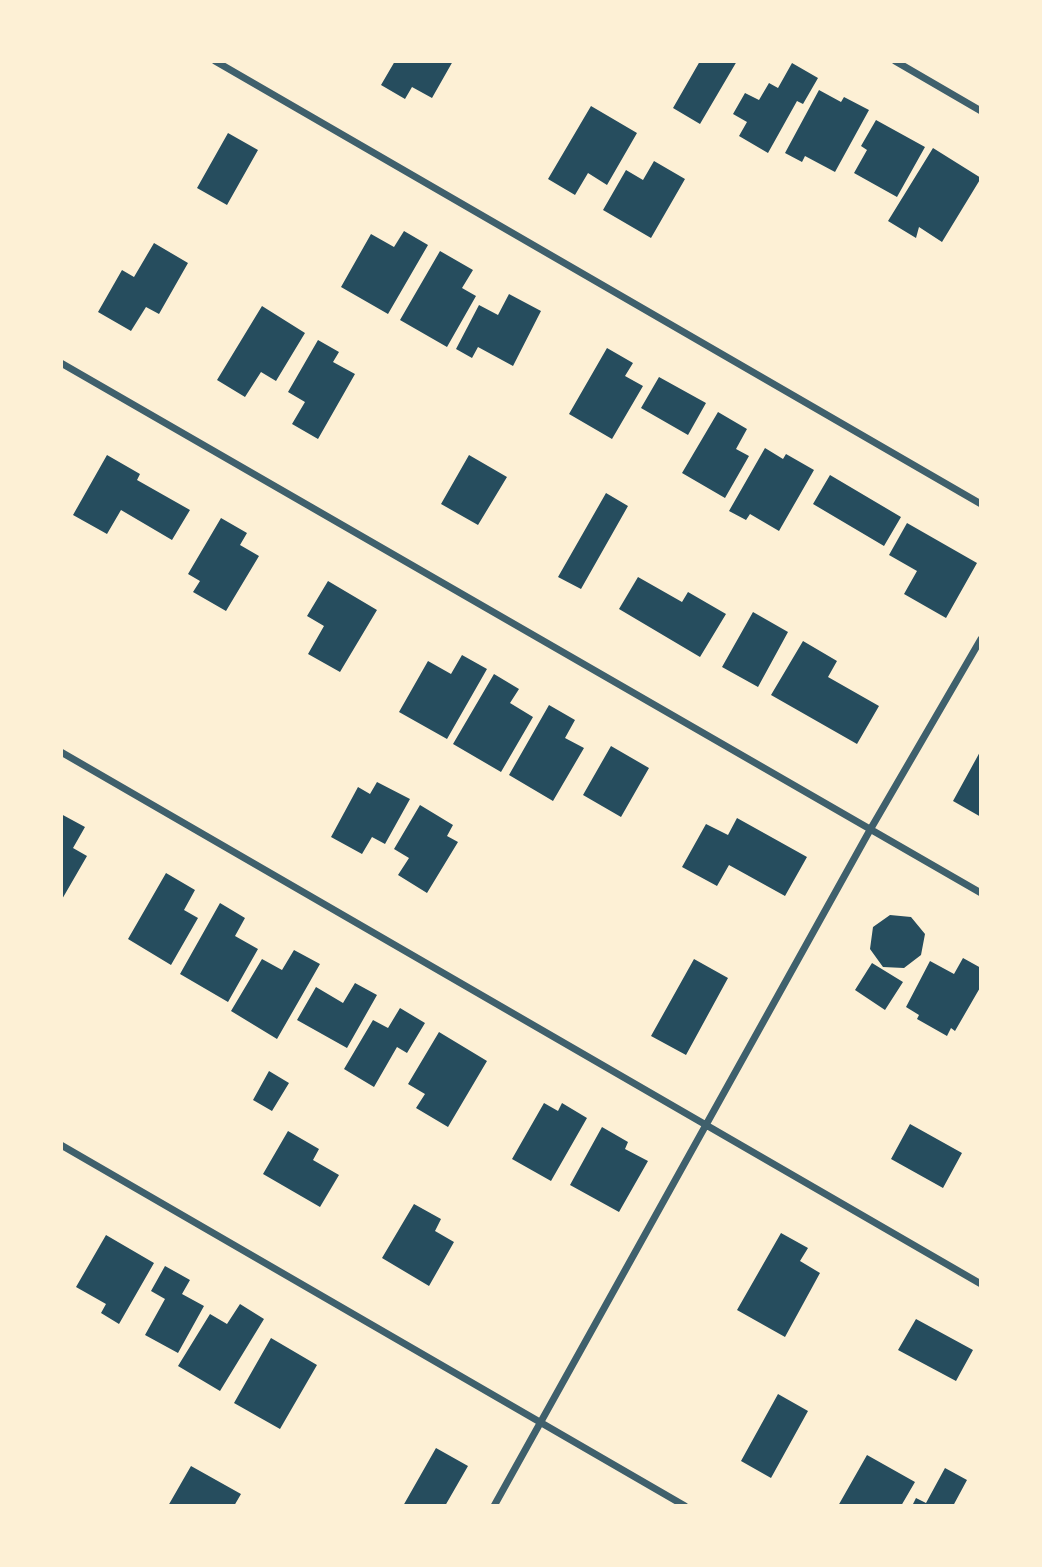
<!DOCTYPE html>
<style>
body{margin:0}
#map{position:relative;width:1042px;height:1567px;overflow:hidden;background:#fdf0d5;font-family:Lora,serif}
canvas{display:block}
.frame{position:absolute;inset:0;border:63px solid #fdf0d5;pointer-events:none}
</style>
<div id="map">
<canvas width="1042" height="1567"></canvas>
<div class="frame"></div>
</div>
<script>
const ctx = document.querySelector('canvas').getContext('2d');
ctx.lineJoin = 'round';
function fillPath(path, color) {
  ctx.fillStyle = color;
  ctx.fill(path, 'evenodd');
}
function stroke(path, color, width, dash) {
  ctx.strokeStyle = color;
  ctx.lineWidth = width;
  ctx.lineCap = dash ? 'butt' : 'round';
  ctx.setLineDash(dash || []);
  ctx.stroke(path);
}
const building = new Path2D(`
 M395,61h58l-21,37 -20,-11 -7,12 -24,-14z
 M700,61h37l-37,63 -27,-16z
 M792,63l26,15 -15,26 -6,-3 -29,52 -29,-17 8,-14 -14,-8 12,-21 14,7 10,-17 9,5z
 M819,90l22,12 3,-5 25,13 -34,62 -30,-16 -3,6 -17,-9z
 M591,106l46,27 -30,52 -19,-12 -13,22 -27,-16z
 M876,120l49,27 -28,50 -43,-24 13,-23 -6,-4z
 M228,133l30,17 -31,55 -30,-17z
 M933,148l48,30 -39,64 -23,-15 -3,11 -28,-17z
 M654,161l31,18 -34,59 -48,-28 23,-40 17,10z
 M404,231l24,14 -40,69 -47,-27 30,-53 23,13z
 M154,243l34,20 -29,51 -13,-7 -15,24 -33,-19 24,-42 12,7z
 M440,251l33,19 -11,18 14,8 -29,51 -47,-27z
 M509,294l32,17 -28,55 -35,-19 -6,11 -16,-9 23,-44 19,10z
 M262,306l43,27 -29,48 -15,-9 -16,25 -28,-17z
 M318,340l21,12 -6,10 22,12 -37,65 -26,-15 13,-22 -17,-10z
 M607,348l26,15 -8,13 18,10 -31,53 -43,-25z
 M659,377l47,26 -18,32 -47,-27z
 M718,412l29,17 -11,20 13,7 -24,42 -43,-25z
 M765,448l18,11 3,-5 28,16 -35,61 -29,-17 -4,6 -17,-9z
 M107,455l33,19 -3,6 53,30 -18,30 -51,-30 -14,24 -34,-19z
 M469,455l38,22 -29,48 -37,-21z
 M830,475l71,42 -17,29 -71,-42z
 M606,493l22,13 -47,83 -23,-12z
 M221,518l26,15 -7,12 19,11 -33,55 -33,-19 7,-11 -12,-7z
 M907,523l70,40 -31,55 -42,-24 13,-23 -28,-16z
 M638,577l44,25 6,-10 38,22 -26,43 -81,-48z
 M328,581l49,29 -37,62 -32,-18 16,-28 -17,-10z
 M753,612l35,20 -30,55 -36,-20z
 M803,641l34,20 -9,16 51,29 -22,38 -86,-49z
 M462,655l25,14 -40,70 -48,-27 29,-51 23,13z
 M494,674l25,15 -9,14 23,14 -32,55 -48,-28z
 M549,705l26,15 -10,18 19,10 -31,53 -44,-26z
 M611,746l38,22 -28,49 -38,-22z
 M981,750v67l-28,-16z
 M377,782l33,17 -25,45 -13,-7 -10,17 -31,-17 27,-50 12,7z
 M420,805l33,20 -6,11 11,6 -31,51 -29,-18 11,-17 -15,-9z
 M61,814l24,13 -12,21 14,8 -26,45z
 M737,818l70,39 -22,39 -56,-31 -12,21 -35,-19 24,-43 22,11z
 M166,873l29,17 -11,20 14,8 -27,47 -43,-26z
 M220,903l25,15 -10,18 23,13 -30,53 -48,-28z
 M890,915l21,2 14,17 -4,21 -17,13 -21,-1 -13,-18 3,-22z
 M294,950l26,14 -43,75 -46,-28 31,-52 20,11z
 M963,958l18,10v18l-26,45 -4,-3 -4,8 -30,-17 2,-4 -13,-8 24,-46 24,13z
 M694,959l34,19 -42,77 -35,-19z
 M872,963l31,19 -18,28 -30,-20z
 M355,983l22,12 -30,53 -50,-28 19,-33 27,16z
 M400,1008l25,15 -18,30 -10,-6 -23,40 -30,-18 29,-49 15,8z
 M439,1032l48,29 -39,66 -32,-19 9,-14 -17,-10z
 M269,1071l20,12 -17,28 -19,-11z
 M544,1103l14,8 4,-8 25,15 -36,63 -39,-22z
 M910,1124l52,29 -19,35 -52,-29z
 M602,1127l26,15 -3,7 23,12 -29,51 -49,-27z
 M288,1131l31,18 -6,11 26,15 -19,32 -57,-33z
 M414,1204l27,15 -6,12 19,11 -25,44 -47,-28z
 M781,1233l27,15 -8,13 20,12 -35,64 -48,-27z
 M106,1235l48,28 -35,61 -18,-11 5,-9 -30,-17z
 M165,1266l25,14 -8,14 22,12 -26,47 -33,-18 20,-36 -14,-8z
 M240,1304l24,15 -44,72 -42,-25 32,-52 17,10z
 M916,1319l57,31 -17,31 -58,-31z
 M271,1338l46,27 -37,64 -46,-26z
 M778,1394l30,17 -37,67 -30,-17z
 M436,1448l32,18 -23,40h-42z
 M867,1455l48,27 -14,24h-63z
 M191,1466l50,28 -7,12h-66z
 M945,1468l22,12 -14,26h-41l4,-8 10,5z`);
const minor = new Path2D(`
 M215,61l766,443
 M895,61l86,50
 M61,363l920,530
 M61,752l920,532
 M61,1145l624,361
 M494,1506l376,-676 111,-191`);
fillPath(building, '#264d5e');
stroke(minor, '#3f606c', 7);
</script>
